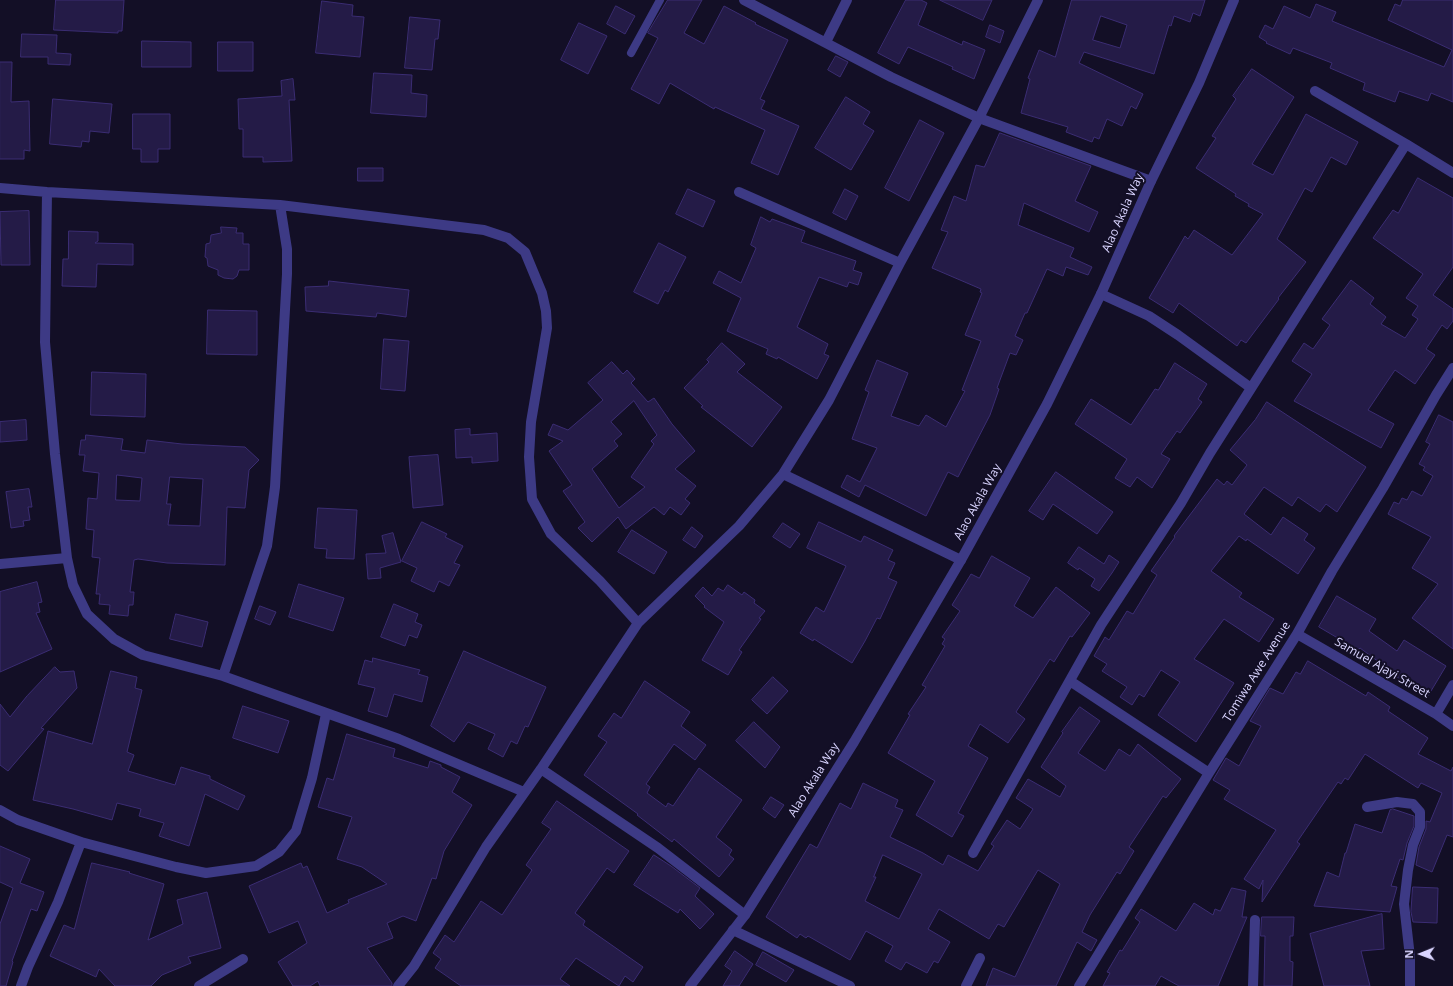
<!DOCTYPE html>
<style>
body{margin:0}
#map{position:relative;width:1453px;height:986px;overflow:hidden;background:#130f26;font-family:"Open Sans",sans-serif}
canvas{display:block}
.north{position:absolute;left:1401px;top:934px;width:40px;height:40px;-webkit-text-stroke:3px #130f26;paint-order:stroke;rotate:269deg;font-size:11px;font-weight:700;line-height:16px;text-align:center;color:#d9d4ff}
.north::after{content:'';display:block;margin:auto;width:14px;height:18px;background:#d9d4ff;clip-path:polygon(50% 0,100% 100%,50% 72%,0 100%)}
</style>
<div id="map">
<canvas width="1453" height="986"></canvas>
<div class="north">N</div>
</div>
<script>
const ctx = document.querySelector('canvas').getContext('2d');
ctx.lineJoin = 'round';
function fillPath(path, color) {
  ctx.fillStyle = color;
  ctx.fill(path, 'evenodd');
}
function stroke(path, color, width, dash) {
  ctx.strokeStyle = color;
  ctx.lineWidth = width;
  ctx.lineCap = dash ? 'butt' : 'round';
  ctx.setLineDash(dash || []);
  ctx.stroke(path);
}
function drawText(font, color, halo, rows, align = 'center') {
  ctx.font = font + ' "Open Sans",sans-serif';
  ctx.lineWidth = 4;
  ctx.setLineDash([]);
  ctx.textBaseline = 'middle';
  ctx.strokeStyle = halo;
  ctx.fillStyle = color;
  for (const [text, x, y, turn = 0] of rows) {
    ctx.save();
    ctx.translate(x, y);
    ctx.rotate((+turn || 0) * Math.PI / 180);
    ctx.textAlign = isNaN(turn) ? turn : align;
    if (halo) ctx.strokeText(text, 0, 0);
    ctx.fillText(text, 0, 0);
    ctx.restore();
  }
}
const building = new Path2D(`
 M56,0h68l-2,31h-4v2l-64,-3z
 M668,0h34l-18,33 20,11 20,-38 32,17 -1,1 33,16 -28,59 5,2 -4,8 38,17 -21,49 -27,-12 14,-33 -50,-23 -1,2 -44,-26 -11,21 -28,-15 27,-51 -10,-5z
 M906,0h15l6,3 -9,22 44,20 1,-4 22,9 -11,29 -22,-10 1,-2 -45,-20 -9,17 -21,-11z
 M940,0h52l-9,20z
 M1072,0h133l-5,16 -7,-3 -3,9 -16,-6 -3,10 -2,-1 -15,49 -70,-22 -5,11 64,31 -7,15 -5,-3 -9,20 -15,-7 -8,20 -5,-2 -2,5 -26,-10 2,-5 -47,-14 9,-34 -2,-1 11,-28 16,7zM1101,16l26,9 -7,23 -27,-8z
 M1403,0h50v102l-22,-9 -3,8 -29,-10 -4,11 -32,-12 2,-7 -35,-15 2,-5 -39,-15 -3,6 -24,-11 1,-1 -8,-5 6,-12 8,4 11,-23 26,12 6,-14 20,8 -4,9 112,46 8,-17 -64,-30 7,-16 5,2z
 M322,1l31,4 -1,11 12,1 -4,40 -44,-4z
 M616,6l19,10 -10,18 -18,-10z
 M410,17l30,3 -2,19h-3l-3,31 -27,-2z
 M579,23l28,13 -19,38 -27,-14z
 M990,25l14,6 -4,12 -14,-6z
 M22,34l35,1 -1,18 15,1 -1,11 -22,-1v-7h-27z
 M142,41l49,1v25h-49z
 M218,42h35v29h-35z
 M836,56l12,6 -8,15 -12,-7z
 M0,62h12l-1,40 18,-1 1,50 -6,-1v9h-24z
 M1252,69l42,28 -42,67 21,11 33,-61 52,28 -12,23 -15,-8 -19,35 -7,-4 -28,51 29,23 -28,36 1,1 -33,44 -5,-3 -4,6 -58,-43 -6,10 -24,-15 36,-62 3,3 6,-9 38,25 31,-41 -15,-8 1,-2 -14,-8 1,-2 -40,-26 20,-30 -4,-2 24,-37 -3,-3z
 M374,73l38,2 -1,18 16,2 -1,22 -55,-4z
 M293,79l2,21h-6l3,61 -29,1v-5h-20v-28h-4l-1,-30 44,-3 -1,-15z
 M846,97l24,15 -7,12 11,7 -23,39 -36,-22z
 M53,99l59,5 -3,29 -19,-2 -1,11 -7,-1 -1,6 -31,-3z
 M133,114h37v35h-12v13h-17v-13h-8z
 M920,120l24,13 -35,68 -24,-13z
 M1000,133l91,33 -16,35 23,11 -9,20 -65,-29 -6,22 56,23 -4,9 22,10 -4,8 -22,-8 -3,9 -16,-7 -20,44h-2l-10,23 8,4 -7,15 -6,-2 -13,35 2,1 -9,26 -32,62 -10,-5 -22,44 -61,-31 -6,12 -18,-10 6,-12 13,7 17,-34 -25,-9 17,-47 -4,-2 12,-30 31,13 -17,43 28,10 7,-11 20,12 19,-36 -3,-1 19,-49 -16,-6 17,-42 -2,-1 1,-3 -49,-21 16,-36 -7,-2 13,-34 12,5 10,-36 8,2z
 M358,168h25v13h-25z
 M1418,178l35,20v69l-20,28 20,14v12l-6,8 -5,-4 -16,24 9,6 -20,29 -20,-14 -27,40 26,14 -13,24 -87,-47 18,-27 -20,-13 12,-18 9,6 17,-24 -8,-6 29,-39 23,18 -4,6 16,13 -5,7 24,14 13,-19 -6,-4 6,-9 -12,-8 17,-24 -50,-36 20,-28 5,3z
 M688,189l27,12 -12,26 -27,-13z
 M845,189l13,7 -12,24 -13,-7z
 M29,211l1,54h-29l-1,-53z
 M761,217l9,5 2,-3 33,12 -4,11 55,19 -3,9 9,3 -4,12 -9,-3 -2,5 -28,-10 -22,50 31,17 -4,10 5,2 -12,23 -39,-22 -1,2 -11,-5 2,-5 -41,-18 14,-33 -28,-15 6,-12 22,12 15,-35 -5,-3z
 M221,227l16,1 -1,5h7v11h6v26h-10l-2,6 -4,3 -9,-1 -6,-3v-5l-10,-4 -1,-8 -2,-1 1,-13 4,-1 1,-8 10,-2z
 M69,231l29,1v9l-3,2 38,1v21l-36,-1 -1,23 -34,-1 1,-27h5z
 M659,243l27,14 -18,35 -3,-2 -7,14 -24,-12z
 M329,281l80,9 -3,27 -29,-4 -1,4 -70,-6 -1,-24 23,-1z
 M208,310l49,1v44l-50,-1z
 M384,339l25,2 -4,50 -24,-2z
 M722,343l23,21 -8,8 45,35 -30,40 -51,-40 2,-1 -19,-18 25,-26 -2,-2z
 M612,362l11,12 4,-4 8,9 -4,4 17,19 6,-4 18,26 23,27 -20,18 21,17 -11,13 5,4 -9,12 -11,-8 -6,8 -10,-8 -28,22 -8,-12 -26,25 -14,-14 7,-6 -22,-31 9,-6 -23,-34 14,-10 -15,-6 5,-11 15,6 35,-30 -15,-17zM634,401l23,34 -6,6 3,3 -23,33 14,10 -26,21 -27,-39 26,-23 -4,-5 8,-7 -11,-12z
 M1175,363l32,21 -9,15 4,3 -22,31 -3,-2 -16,23 9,5 -18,29 -15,-11 -7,10 -15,-9 12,-19 -52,-35 16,-25 40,26 24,-36 3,1z
 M92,372l54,2 -1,43 -54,-2z
 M1267,402l99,65 -29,45 -11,-8 -6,8 -22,-15 -6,9 -28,-19 -20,27 27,21 12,-18 25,17 -4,6 11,8 -17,26 -51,-35 -1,2 -7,-5 -28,35 31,22 -3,4 35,22 -15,23 -35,-23 -30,40 40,24 -38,59 -38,-27 22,-33 -19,-12 -17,27 -5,-3 -7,11 -12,-8 7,-10 -25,-16 5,-7 -13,-8 11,-19 4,3 18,-29 6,3 24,-39 -6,-4 24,-34 -1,-1 43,-57 7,6 3,-4 5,4 15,-20 -17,-15 25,-30z
 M1439,415l14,7v227l-41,-31 26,-34 -26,-16 19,-31 -43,-23 6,-12 5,2 3,-6 5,2 5,-9 10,5 11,-20 -10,-6 2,-3 -6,-3 11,-20 -4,-2z
 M26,420l1,20 -27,2v-20z
 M470,429v6l27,-2 1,28 -26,2v-6l-16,1 -1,-28z
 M86,435l37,4 -2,11 24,3 2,-13 35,4 63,3 14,13 -10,10 -4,38 -18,-1 -2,58 -58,-2 -29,-4 -4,1 -4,32h4l-1,13h-4l-1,11 -19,-2 1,-9 -11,-1 1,-10h-4l4,-36 -8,-1 2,-27 -8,-1 2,-31 9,1 2,-26 -16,-2 2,-16h-6l2,-15h4zM117,475l25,3 -2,23 -24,-1zM170,477l33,2 -3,47 -32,-1 3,-21h-4z
 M438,455l5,50 -30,3 -4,-51z
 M1056,472l57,40 -16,22 -44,-30 -10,16 -14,-9z
 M29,489l3,18h-4l2,13 -7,1 1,5 -13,2 -5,-36z
 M318,508l39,2 -3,49 -28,-1 1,-9 -12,-1z
 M422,522l25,12 -2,3 18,9 -9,17 6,2 -11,21 -10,-5 -5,11 -23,-11 6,-13 -15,-7z
 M819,522l42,20 3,-6 29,14 -5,10 7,3 -7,15 9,4 -17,37 -3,-1 -12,23 -13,22 -38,-24 -1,2 -13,-8 16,-26 8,5 22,-46 -39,-18z
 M783,523l17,11 -10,14 -17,-11z
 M692,527l11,9 -8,12 -12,-8z
 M632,530l35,22 -13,22 -36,-22z
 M393,533l8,29 -21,6 1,10 -13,1 -2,-25 20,-1 -4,-17z
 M1079,547l25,17 5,-9 10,7 -7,11 -13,18 -8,-5 4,-7 -16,-11 -1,2 -10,-7z
 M992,556l38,22 -16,28 19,12 23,-31 34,26 -18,24 -2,-1 -16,26 -4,-3 -34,53 9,7 -17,24 -28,-19 -12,22 20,12 -30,55 6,3 -12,21 -36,-22 19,-34 -47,-28 22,-38 -2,-1 18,-27 -4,-2 23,-39 -3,-2 3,-5 -3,-2 18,-26 -8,-6 19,-31 8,4z
 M37,582l5,20 -4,1 2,9 -4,1 16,36 -52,23v-80z
 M299,584l45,14 -11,33 -44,-14z
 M728,585l14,10 2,-3 11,8 -1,3 11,8 -6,7 2,1 -22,31 3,2 -14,23 -26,-15 22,-38 -20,-15 1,-1 -10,-10 8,-9 9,9 6,-8 5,3z
 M1337,596l39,23 -7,12 28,20 7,-11 42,26 -18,30 -43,-26 2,-2 -27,-20 -2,2 -39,-23z
 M394,604l24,10 -3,8 7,3 -5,13 -8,-3 -4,11 -24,-9z
 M260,606l16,6 -6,13 -15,-6z
 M176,614l32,8 -6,25 -32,-8z
 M464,651l82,36 -18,40 -3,-1 -8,18 -6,-3 -8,16 -15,-8 7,-15 -27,-12 -14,20 -23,-16z
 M373,658l47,12 -2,4 10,3 -6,25 -28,-8 -7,23 -19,-6 7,-23 -17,-4 7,-24 7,2z
 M1308,661l58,35 2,-4 22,15 -2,4 40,27 -10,16 33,17 2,-4v70l-6,-2 -15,37 -16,-7 3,-18 7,-18v-8l4,1 12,-29 -21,-10 -3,5 -53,-34 -17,26 -3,-2 -4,6 -3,-2 -41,60 3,2 -38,58 1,-22 -4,9 -15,-10 32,-49 -52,-31 6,-9 -17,-10 13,-22 13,8 22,-40 -11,-5 20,-33 13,6 13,-22 4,2z
 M55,667l5,5 14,-1 3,17 -36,40 3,1 -36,42 -8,-6v-61l10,13 17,-21z
 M111,671l26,6 -2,11 7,2 -15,62 7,3 -6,16 47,14 6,-18 29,9v3l35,17 -7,14 -33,-16 -16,52 -30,-10 5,-13 -25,-7 2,-7 -24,-6 -5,17 -39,-11 -40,-9 15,-69 44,13z
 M773,677l15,14 -21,23 -15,-14z
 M645,681l45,31 -9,14 25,19 -11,15 -21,-16 -28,40 4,3 -3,6 19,14 2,-4 5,3 26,-38 43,32 -26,37 16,13 -3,5 5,4 -15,18 -45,-38 -2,3 -35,-27 1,-1 -54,-39 23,-33 -9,-6 16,-23 7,5z
 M243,706l46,15 -11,32 -45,-15z
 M1080,707l20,14 -22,32 27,18 14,-22 11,7 8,-12 43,35 -15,19 -3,-2 -34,51 5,4 -14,23 -3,-2 -27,43 -8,17 15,8 -6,11 -14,-9 -21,44h-70l7,-18 22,9 45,-93 -22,-14 -34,57 -6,-3 -9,15 -50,-30 -11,20 22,13 -12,21 -4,-2 -7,12 -21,-11 -5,8 -16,-9 8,-15 -27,-15 -16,29 -42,-24 -2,2 -6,-4 -3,4 -31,-21 44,-73 7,4 23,-45 11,6 12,-26 35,17 -3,7 8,3 -13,27 33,16 20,12 5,-10 30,16 16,-25 -3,-2 16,-24 13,9 13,-20 -17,-11 12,-19 32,18 6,-11 -25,-19 22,-34 -1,-1zM883,855l39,19 -23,45 -34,-18 11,-24h-2z
 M754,722l26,25 -15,21 -29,-27z
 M347,734l48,15 -2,8 35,11 2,-7 11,4v2l19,10 -8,15 20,13 -28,46 -8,28 -4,-1 -16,43 -13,-5 -16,7 6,15 -26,10 25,35v3h-72l-2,-5 -8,5h-17l-15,-24 29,-19 -9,-22 -29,12 -20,-47 52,-23 2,5 4,-2 20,47 22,-10 -1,-3 39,-16 -25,-17 -25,-8 15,-42 -34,-10 9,-29 6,2z
 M771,797l13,8 -9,13 -12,-9z
 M557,801l72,50 -15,22 -7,-5 -32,45 10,8 -2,4 60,42 -10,15 -8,-6 -6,10 -43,-28 -16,21 10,7h-109l-26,-18 6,-9 -8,-6 12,-18 9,7 27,-41 21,14 30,-45 -6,-5 25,-36 -9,-6z
 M1393,809l21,7v10l-7,17 -4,17 -3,-1 -9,27 6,1 -7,25 -76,-6 13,-34 12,5 6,-24h1l9,-29 27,9 8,-23z
 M0,846l30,13 -10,24 24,9 -7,19 -6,-2 -19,52 1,1 -7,24h-6v-62l13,-36 -13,-6z
 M654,855l17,11 29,22 -5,8 19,18 -14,15 -20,-20 -2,4 -44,-28z
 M92,863l38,9 -1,1 35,11 -16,56 35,-16 -6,-24 30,-8 14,56 -33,9 3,6 -29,12 -11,11h-36l-16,-17 -3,8 -46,-21 14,-31 10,4z
 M1413,887l25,1 -1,35 -24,-1 -2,-10z
 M1232,888l14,3 -4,26h5l-29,69h-39l-18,-10 -6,10h-52l7,-13 -3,-1 13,-22 2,1 18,-29 -5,-4 6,-9 35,22 18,-28 19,12 2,-6 5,2z
 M1382,914l2,35 -23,2 9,35h-46l-14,-52z
 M1262,917h32l-1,19h-3v25l3,1 -1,24h-28l1,-50h-4z
 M735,951l18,13 -14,22h-16l9,-15 -7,-5z
 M763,952l31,18 -8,12 -30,-17z`);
const service = new Path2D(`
 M631,53l29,-53`);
const minor = new Path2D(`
 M744,0l147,77 88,41 172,63
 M826,42l21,-42
 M1315,91l91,53 47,29
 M0,188l47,4 233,13 204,25 24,8 17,14 17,41 4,18 1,17 -16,94 -2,35 3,42 19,35 49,47 38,42
 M47,192l-2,150 10,112 12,104 6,27 14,29 27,25 29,16 80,21 176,63 125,53
 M739,192l161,71
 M1101,294l48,22 29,19 73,53
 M783,474l178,86
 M0,564l67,-6
 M1297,634l139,80 17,12
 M223,676l44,-130 8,-59 12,-213v-25l-7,-44
 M1070,681l139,92
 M1436,714l17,-29
 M541,769l117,79 87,67
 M1367,807l30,-5 16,2 7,8v15l-7,18 -5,25 -4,34 6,53v29
 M0,810l18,10 63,22 95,25 30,6 50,-7 23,-14 17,-21 16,-53 14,-64
 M973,853l128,-228 80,-122 29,-50 196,-309
 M733,930l117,56
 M21,986l7,-19 30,-65 23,-60
 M199,986l44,-27
 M398,986l16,-20 72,-119 55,-78 97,-146 101,-97 44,-52 46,-74 71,-137 79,-145 59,-118
 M966,986l14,-28
 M1079,986l130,-213 88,-139 35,-63 51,-83 53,-93 17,-27
 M1253,986l2,-66`);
const tertiary = new Path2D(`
 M690,986l55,-71 109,-173 107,-182 86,-156 54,-110 50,-113 48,-98 35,-83`);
const streetNames = [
 ["Alao Akala Way",1123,213,-66],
 ["Alao Akala Way",978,502,-61],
 ["Samuel Ajayi Street",1382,668,30],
 ["Tomiwa Awe Avenue",1257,672,-58],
 ["Alao Akala Way",814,780,-58]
];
fillPath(building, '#241b47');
stroke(building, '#3b2d73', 1);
stroke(service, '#3d3a85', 8);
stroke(minor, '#3d3a85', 10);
stroke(tertiary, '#3d3a85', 10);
drawText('12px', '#d9d4ff', '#130f26', streetNames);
</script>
